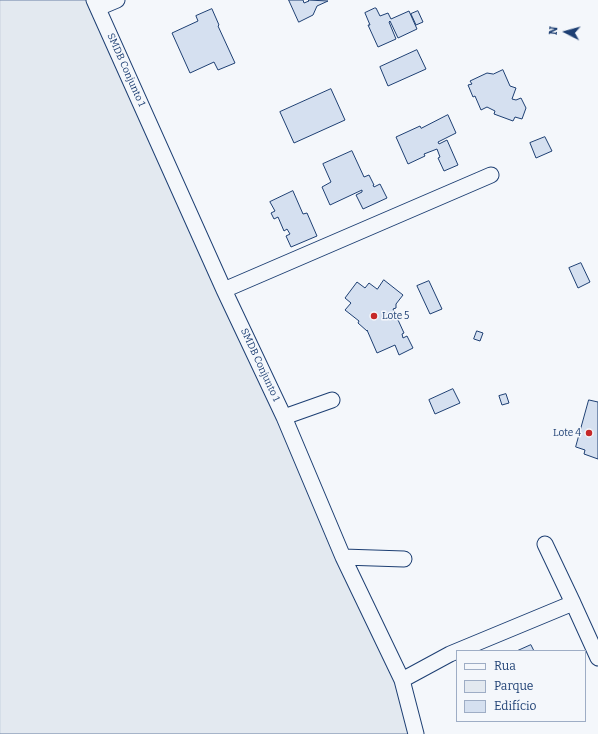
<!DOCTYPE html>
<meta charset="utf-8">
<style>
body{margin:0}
#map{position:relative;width:598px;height:734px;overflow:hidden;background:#f4f7fb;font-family:Bitter,serif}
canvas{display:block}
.legend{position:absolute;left:456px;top:650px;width:130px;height:72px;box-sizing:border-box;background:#f4f7fb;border:1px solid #9eadc5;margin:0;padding:5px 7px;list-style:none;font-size:12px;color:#1d3f73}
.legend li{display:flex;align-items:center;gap:8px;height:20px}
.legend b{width:20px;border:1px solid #9eadc5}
.north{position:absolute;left:546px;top:12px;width:40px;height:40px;-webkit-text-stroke:3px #f4f7fb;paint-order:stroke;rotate:276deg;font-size:11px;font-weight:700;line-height:16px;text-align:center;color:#1d3f73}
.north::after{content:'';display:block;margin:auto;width:14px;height:18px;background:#1d3f73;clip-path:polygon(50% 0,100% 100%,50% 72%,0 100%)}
</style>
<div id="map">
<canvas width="598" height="734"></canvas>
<ul class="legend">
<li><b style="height:5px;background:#f4f7fb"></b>Rua</li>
<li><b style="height:11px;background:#e3e9f0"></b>Parque</li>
<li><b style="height:11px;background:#d5e0f0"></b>Edifício</li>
</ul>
<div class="north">N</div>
</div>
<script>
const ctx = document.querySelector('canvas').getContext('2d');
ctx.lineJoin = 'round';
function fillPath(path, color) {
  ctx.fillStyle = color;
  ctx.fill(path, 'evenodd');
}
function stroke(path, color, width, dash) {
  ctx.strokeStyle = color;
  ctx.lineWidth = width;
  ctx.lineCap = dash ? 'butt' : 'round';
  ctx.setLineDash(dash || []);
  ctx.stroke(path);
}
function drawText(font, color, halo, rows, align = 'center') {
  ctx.font = font + ' Bitter,serif';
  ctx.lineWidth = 3;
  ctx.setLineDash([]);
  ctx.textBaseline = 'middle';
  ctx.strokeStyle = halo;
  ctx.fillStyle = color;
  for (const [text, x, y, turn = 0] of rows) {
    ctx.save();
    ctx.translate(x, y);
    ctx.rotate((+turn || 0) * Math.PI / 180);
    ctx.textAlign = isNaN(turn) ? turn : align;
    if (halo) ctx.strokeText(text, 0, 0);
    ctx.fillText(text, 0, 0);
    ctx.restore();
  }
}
const green = new Path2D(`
 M0,0h94l308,680 11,54h-413z`);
const building = new Path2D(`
 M289,0h14l1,3 5,-2 -1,-1 20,1 -11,5 -4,9 -14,7z
 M375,8h1l4,8 8,-3 3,6 18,-8 8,18 -19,9 -8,-17 -1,1 7,17 -18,8 -10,-22h2l-5,-12z
 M212,9l7,16 -1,1 17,37 -17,7 -4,-8 -24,11 -18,-40 26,-12 -2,-5z
 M418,11l5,11 -7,3 -5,-11z
 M417,50l9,19 -38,17 -8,-19z
 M503,70l7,16 6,2 -4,11 4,1 5,-2 5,10 -4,11 -7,-2 -2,4 -19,-7 1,-3 -8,-4 -6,3 -6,-14 -2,1 -5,-12 4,-1 -2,-3 17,-8 6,1z
 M331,89l14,31 -51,23 -14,-31z
 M448,115l8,18 -18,9 1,2 8,-4 11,25 -14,6 -6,-13 2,-1 -3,-8 -13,5 1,2 -17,8 -12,-27 24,-11 1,2z
 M545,137l7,14 -16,7 -6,-15z
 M352,151l12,26 5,-2 5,10h-1l1,2 6,-3 7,14 -24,11 -7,-14 6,-3v-2l-32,15 -8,-18 9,-5 -8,-18z
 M293,191l10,23 4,-1 10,23 -26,11 -5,-11 4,-2 -3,-5 -3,2 -6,-14 -4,2 -3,-6 4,-2 -5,-9z
 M581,263l9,19 -12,6 -9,-20z
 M384,280l19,15 -7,9v4l-3,1 11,24 -2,1 1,4 4,-2 6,12 -14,7 -4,-10 -18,8 -10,-23v1l-9,-8 1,-2 -14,-11 6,-7 -6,-5 12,-16 8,6 4,-5 8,6z
 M429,281l13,28 -12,5 -13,-28z
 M477,331l6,2 -3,8 -6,-2z
 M453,389l7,14 -25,11 -6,-14z
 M506,394l3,9 -7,2 -3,-9z
 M589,400l9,2v57l-14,-5 1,-4 -9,-3z
 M531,645l3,6h-17z`);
const minor = new Path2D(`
 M94,0l130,290 60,127 59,140 59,123 14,54
 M98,8l19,-8
 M224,290l267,-115
 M284,417l48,-17
 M545,544l28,59
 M343,557l61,2
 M402,680l48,-26 123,-51 25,55`);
const markers = [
 [374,316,4,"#c62828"],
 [589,433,4,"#c62828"]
];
const streetNames = [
 ["SMDB Conjunto 1",126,70,66],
 ["SMDB Conjunto 1",260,365,65]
];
const poiNames = [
 ["Lote 5",382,316],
 ["Lote 4",581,433,"right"]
];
fillPath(green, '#e3e9f0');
stroke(green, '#687fa3', 1);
fillPath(building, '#d5e0f0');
stroke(building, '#1d3f73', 1);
stroke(minor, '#1d3f73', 17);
stroke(minor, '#f4f7fb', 15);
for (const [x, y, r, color] of markers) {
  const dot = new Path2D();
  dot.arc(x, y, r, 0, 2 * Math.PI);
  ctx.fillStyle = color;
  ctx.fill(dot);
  stroke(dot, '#f4f7fb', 1.5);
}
drawText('10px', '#1d3f73', '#f4f7fb', streetNames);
drawText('10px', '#1d3f73', '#f4f7fb', poiNames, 'left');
</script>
